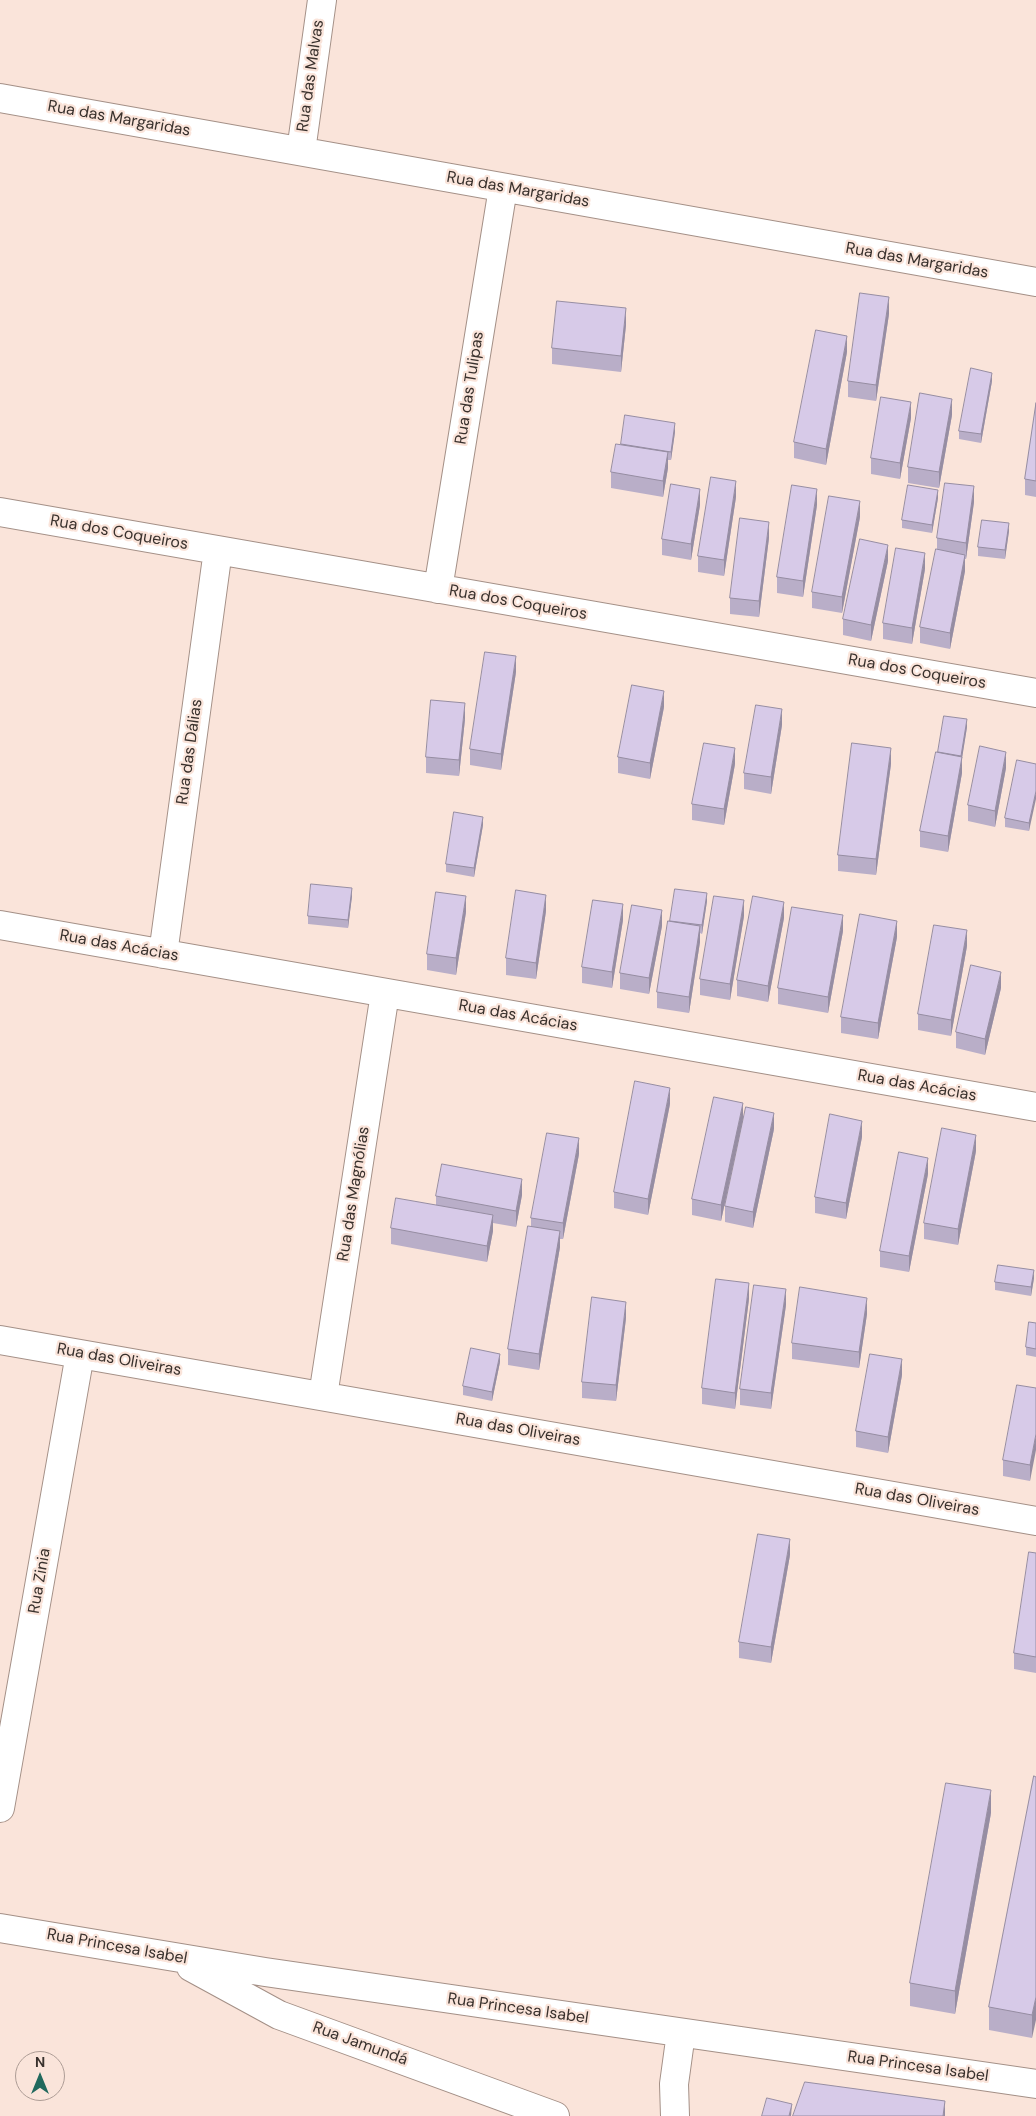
<!DOCTYPE html>
<meta charset="utf-8">
<style>
body{margin:0}
#map{position:relative;width:1036px;height:2116px;overflow:hidden;background:#fae4da;font-family:"DM Sans",sans-serif}
canvas{display:block}
.north{position:absolute;left:15px;top:2051px;width:50px;height:50px;box-sizing:border-box;background:#fae4da;border:1px solid #ad9c95;border-radius:50%;rotate:0deg;font-size:14px;font-weight:700;line-height:20px;text-align:center;color:#39312d}
.north::after{content:'';display:block;margin:auto;width:18px;height:22px;background:#21695d;clip-path:polygon(50% 0,100% 100%,50% 72%,0 100%)}
</style>
<div id="map">
<canvas width="1036" height="2116"></canvas>
<div class="north">N</div>
</div>
<script>
const ctx = document.querySelector('canvas').getContext('2d');
ctx.lineJoin = 'round';
function stroke(path, color, width, dash) {
  ctx.strokeStyle = color;
  ctx.lineWidth = width;
  ctx.lineCap = dash ? 'butt' : 'round';
  ctx.setLineDash(dash || []);
  ctx.stroke(path);
}
function fillPath(path, color) {
  ctx.fillStyle = color;
  ctx.fill(path, 'evenodd');
}
function drawText(font, color, halo, rows, align = 'center') {
  ctx.font = font + ' "DM Sans",sans-serif';
  ctx.lineWidth = 4.5;
  ctx.setLineDash([]);
  ctx.textBaseline = 'middle';
  ctx.strokeStyle = halo;
  ctx.fillStyle = color;
  for (const [text, x, y, turn = 0] of rows) {
    ctx.save();
    ctx.translate(x, y);
    ctx.rotate((+turn || 0) * Math.PI / 180);
    ctx.textAlign = isNaN(turn) ? turn : align;
    if (halo) ctx.strokeText(text, 0, 0);
    ctx.fillText(text, 0, 0);
    ctx.restore();
  }
}
const minor = new Path2D(`
 M0,98l1036,184
 M301,151l21,-151
 M0,512l1036,181
 M438,589l65,-401
 M0,925l1036,182
 M163,954l55,-404
 M0,1340l1036,181
 M323,1396l62,-403
 M0,1808l80,-454
 M0,1928l265,44 771,112
 M191,1967l88,48 276,101
 M675,2116l-1,-32 7,-51`);
const wall = new Path2D(`
 M889,314l-13,87 -28,-4v-16z
 M626,325l-5,47 -69,-8v-16z
 M847,352l-21,113 -32,-7v-16z
 M992,381l-11,62 -22,-4v-8z
 M1036,403v94l-11,-2v-16z
 M952,415l-13,73 -31,-5v-16z
 M911,418l-11,61 -29,-5v-16z
 M675,432l-4,28h-3v8l-5,29 -52,-9v-16l10,-28z
 M736,497l-12,79 -26,-4v-16z
 M938,498l-6,35 -30,-5v-8z
 M974,502l-8,57h-1v12l-15,78 -30,-6v-16l17,-78v-11z
 M700,505l-9,55 -29,-5v-16z
 M817,505l-14,92 -26,-4v-16z
 M860,517l-18,96 -30,-5v-16z
 M1009,531l-4,28 -27,-3v-9z
 M769,538l-10,79 -29,-3v-16z
 M888,561l-17,80 -28,-6v-16z
 M925,569l-13,75 -29,-5v-16z
 M516,672l-15,98 -31,-5v-16z
 M664,707l-14,72 -32,-6v-16z
 M465,719l-6,57 -33,-3v-16z
 M782,725l-11,69 -27,-5v-16z
 M967,727l-5,30v16l-14,79 -28,-5v-16l18,-79z
 M735,764l-11,61 -32,-5v-16z
 M891,764l-15,111 -38,-4v-16z
 M1036,764l-7,67 -24,-4v-9z
 M1006,768l-11,59 -27,-6v-16z
 M483,825l-9,52 -28,-5v-8z
 M352,896l-4,32 -40,-4v-8z
 M707,901l-5,33 -2,-1v9l-11,71 -32,-5v-16l13,-70z
 M546,911l-10,68 -30,-4v-17z
 M466,912l-10,63 -29,-5v-16z
 M744,916l-14,84 -30,-5v-16z
 M784,918l-16,84 -31,-6v-16z
 M623,920l-11,68 -30,-5v-16z
 M662,926l-13,68 -29,-5v-16z
 M843,931l-15,82 -50,-9v-16z
 M897,937l-19,102 -37,-6v-16z
 M967,946l-16,90 -33,-6v-16z
 M1001,988l-16,67 -29,-7v-16z
 M670,1104l-22,111 -34,-7v-16z
 M743,1119l-22,102 -29,-6v-16z
 M774,1129l-21,99 -28,-6v-16z
 M862,1137l-16,82 -31,-6v-16z
 M976,1151l-18,94 -34,-6v-16z
 M579,1154l-16,85h-3v8l-21,123 -31,-5v-16l23,-122v-9z
 M928,1174l-19,98 -29,-5v-16z
 M522,1195l-6,32 -23,-4v8l-6,31 -96,-18v-16l45,-23v-9z
 M1034,1278l-3,18 -36,-6v-8z
 M749,1299l-14,110 -33,-5v-16z
 M786,1305l-15,104 -31,-4v-16z
 M867,1314l-8,54 -67,-9v-16z
 M626,1318l-10,83 -34,-3v-16z
 M1036,1323v34l-10,-2v-8z
 M500,1362l-8,39 -29,-6v-9z
 M902,1375l-14,78 -32,-6v-16z
 M1036,1388l-6,93 -27,-5v-16z
 M1036,1553v120l-22,-4v-16z
 M790,1555l-19,108 -32,-5v-16z
 M1034,1776l-2,262 -43,-8v-23z
 M991,1813l-36,201 -45,-8v-23z`);
const shadedWall = new Path2D(`
 M889,297v17l-13,87v-16z
 M626,308v17l-5,47v-16z
 M847,336v16l-21,113v-16z
 M992,373v8l-11,62v-9z
 M952,399v16l-13,73v-16z
 M911,402v16l-11,61v-16z
 M675,423v9l-4,28v-8z
 M668,452v16l-5,29v-16z
 M736,481v16l-12,79v-16z
 M974,486v16l-8,57v-16z
 M700,489v16l-9,55v-16z
 M817,489v16l-14,92v-16z
 M938,490v8l-6,35v-8z
 M860,501v16l-18,96v-16z
 M769,522v16l-10,79v-16z
 M1009,523v8l-4,28v-9z
 M888,545v16l-17,80v-16z
 M925,553v16l-13,75v-16z
 M965,555v16l-15,78v-16z
 M516,656v16l-15,98v-16z
 M664,691v16l-14,72v-16z
 M465,703v16l-6,57v-16z
 M782,709v16l-11,69v-17z
 M967,719v8l-6,38v-8z
 M735,748v16l-11,61v-16z
 M891,748v16l-15,111v-16z
 M1006,752v16l-11,59v-16z
 M962,757v16l-14,79v-16z
 M1036,791v8l-7,32v-8z
 M483,817v8l-9,52v-9z
 M352,888v8l-4,32v-8z
 M707,893v8l-5,33v-9z
 M546,895v16l-10,68v-16z
 M466,896v16l-10,63v-17z
 M744,900v16l-14,84v-16z
 M784,902v16l-16,84v-16z
 M623,904v16l-11,68v-16z
 M662,910v16l-13,68v-16z
 M843,915v16l-15,82v-16z
 M897,921v16l-19,102v-16z
 M700,926v16l-11,71v-16z
 M967,930v16l-16,90v-16z
 M1001,972v16l-16,67v-16z
 M670,1088v16l-22,111v-16z
 M743,1103v16l-22,102v-16z
 M774,1113v16l-21,99v-16z
 M862,1121v16l-16,82v-16z
 M976,1135v16l-18,94v-16z
 M579,1138v16l-16,85v-16z
 M928,1158v16l-19,98v-16z
 M522,1179v16l-6,32v-16z
 M493,1215v16l-6,31v-16z
 M560,1231v16l-21,123v-16z
 M1034,1270v8l-3,18v-9z
 M749,1283v16l-14,110v-16z
 M786,1289v16l-15,104v-16z
 M867,1298v16l-8,54v-16z
 M626,1302v16l-10,83v-16z
 M500,1354v8l-8,39v-9z
 M902,1359v16l-14,78v-16z
 M1036,1434v16l-6,31v-16z
 M790,1539v16l-19,108v-16z
 M991,1790v23l-36,201v-23z
 M1036,1997v23l-4,18v-23z
 M945,2101v15h-2z
 M792,2104l-1,12h-2z`);
const building = new Path2D(`
 M860,293l29,4 -13,88 -28,-4z
 M557,301l69,7 -5,48 -69,-8z
 M816,330l31,6 -21,113 -32,-7z
 M971,368l21,5 -11,61 -22,-3z
 M920,393l32,6 -13,73 -31,-5z
 M881,397l30,5 -11,61 -29,-5z
 M1036,403v78l-11,-2z
 M625,415l50,8 -4,29 -50,-8z
 M616,444l52,8 -5,29 -52,-9z
 M711,477l25,4 -12,79 -26,-4z
 M945,483l29,3 -8,57 -29,-5z
 M671,484l29,5 -9,55 -29,-5z
 M792,485l25,4 -14,92 -26,-4z
 M908,485l30,5 -6,35 -30,-5z
 M829,496l31,5 -18,96 -30,-5z
 M740,518l29,4 -10,79 -29,-3z
 M982,520l27,3 -4,27 -27,-3z
 M860,539l28,6 -17,80 -28,-6z
 M896,548l29,5 -13,75 -29,-5z
 M936,549l29,6 -15,78 -30,-6z
 M485,652l31,4 -15,98 -31,-5z
 M632,685l32,6 -14,72 -32,-6z
 M431,700l34,3 -6,57 -33,-3z
 M756,705l26,4 -11,68 -27,-4z
 M944,716l23,3 -6,37 -23,-4z
 M704,743l31,5 -11,61 -32,-5z
 M852,743l39,5 -15,111 -38,-4z
 M980,746l26,6 -11,59 -27,-6z
 M936,752l26,5 -14,79 -28,-5z
 M1017,760l19,4v27l-7,32 -24,-5z
 M454,812l29,5 -9,51 -28,-4z
 M311,884l41,4 -4,32 -40,-4z
 M675,889l32,4 -5,32 -32,-4z
 M516,890l30,5 -10,68 -30,-5z
 M436,892l30,4 -10,62 -29,-4z
 M714,896l30,4 -14,84 -30,-5z
 M753,896l31,6 -16,84 -31,-6z
 M593,900l30,4 -11,68 -30,-5z
 M632,905l30,5 -13,68 -29,-5z
 M792,907l51,8 -15,82 -50,-9z
 M860,914l37,7 -19,102 -37,-6z
 M668,921l32,5 -11,71 -32,-5z
 M934,925l33,5 -16,90 -33,-6z
 M971,965l30,7 -16,67 -29,-7z
 M635,1081l35,7 -22,111 -34,-7z
 M714,1097l29,6 -22,102 -29,-6z
 M746,1107l28,6 -21,99 -28,-6z
 M830,1114l32,7 -16,82 -31,-6z
 M942,1128l34,7 -18,94 -34,-6z
 M547,1133l32,5 -16,85 -32,-5z
 M899,1152l29,6 -19,98 -29,-5z
 M442,1164l80,15 -6,32 -80,-15z
 M396,1198l97,17 -6,31 -96,-18z
 M528,1226l32,5 -21,123 -31,-5z
 M998,1265l36,5 -3,17 -36,-5z
 M716,1279l33,4 -14,110 -33,-5z
 M754,1285l32,4 -15,104 -31,-4z
 M800,1287l67,11 -8,54 -67,-9z
 M592,1297l34,5 -10,83 -34,-3z
 M1029,1322l7,1v26l-10,-2z
 M471,1348l29,6 -8,38 -29,-6z
 M870,1354l32,5 -14,78 -32,-6z
 M1017,1385l19,3v46l-6,31 -27,-5z
 M758,1534l32,5 -19,108 -32,-5z
 M1029,1552l7,1v104l-22,-4z
 M1034,1776l2,1v220l-4,18 -43,-8z
 M946,1783l45,7 -36,201 -45,-8z
 M805,2082l140,19 -2,15h-150z
 M767,2098l25,6 -3,12h-27z`);
const streetNames = [
 ["Rua das Malvas",311,76,-82],
 ["Rua das Margaridas",119,119,10],
 ["Rua das Margaridas",518,190,10],
 ["Rua das Margaridas",917,261,10],
 ["Rua das Tulipas",470,388,-81],
 ["Rua dos Coqueiros",119,533,10],
 ["Rua dos Coqueiros",518,603,10],
 ["Rua dos Coqueiros",917,672,10],
 ["Rua das Dálias",190,752,-82],
 ["Rua das Acácias",119,946,10],
 ["Rua das Acácias",518,1016,10],
 ["Rua das Acácias",917,1086,10],
 ["Rua das Magnólias",354,1194,-81],
 ["Rua das Oliveiras",119,1360,10],
 ["Rua das Oliveiras",518,1430,10],
 ["Rua das Oliveiras",917,1500,10],
 ["Rua Zinia",40,1581,-80],
 ["Rua Princesa Isabel",117,1947,10],
 ["Rua Princesa Isabel",518,2009,8],
 ["Rua Jamundá",360,2044,20],
 ["Rua Princesa Isabel",918,2067,8]
];
stroke(minor, '#a49087', 30);
stroke(minor, '#fff', 28);
fillPath(wall, '#b9aec8');
fillPath(shadedWall, '#968da2');
fillPath(building, '#d7cae8');
stroke(building, '#968da2', 1);
drawText('16px', '#39312d', '#fae4da', streetNames);
</script>
